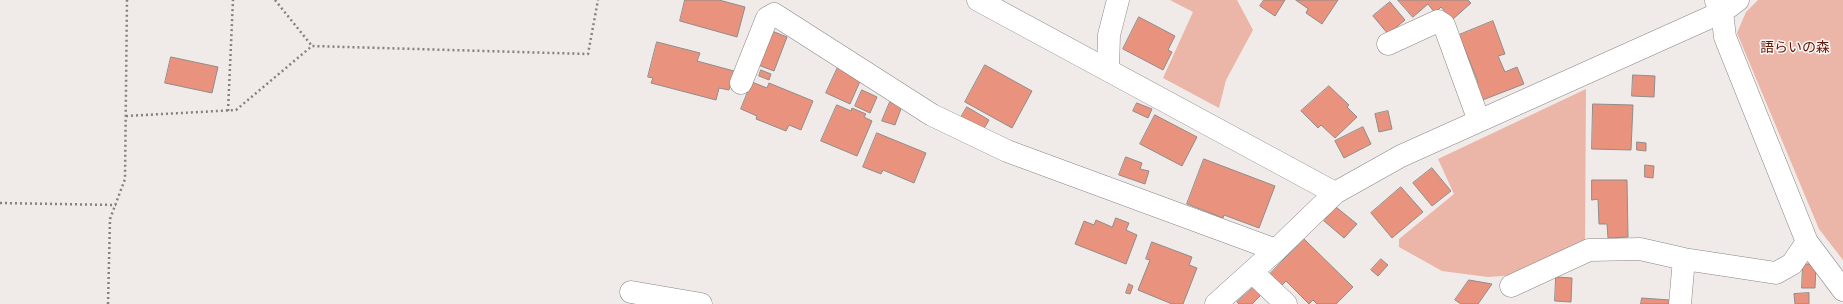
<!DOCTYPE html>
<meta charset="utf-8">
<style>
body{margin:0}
canvas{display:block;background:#f0eae8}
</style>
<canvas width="1843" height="304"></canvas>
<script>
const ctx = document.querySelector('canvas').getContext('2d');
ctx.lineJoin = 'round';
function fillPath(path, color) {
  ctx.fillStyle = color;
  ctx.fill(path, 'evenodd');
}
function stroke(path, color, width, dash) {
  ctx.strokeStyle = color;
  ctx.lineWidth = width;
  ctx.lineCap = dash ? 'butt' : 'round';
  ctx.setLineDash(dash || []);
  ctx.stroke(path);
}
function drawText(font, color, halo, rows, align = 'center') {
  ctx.font = font + ' "Fira Sans","Noto Sans JP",sans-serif';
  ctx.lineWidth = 3;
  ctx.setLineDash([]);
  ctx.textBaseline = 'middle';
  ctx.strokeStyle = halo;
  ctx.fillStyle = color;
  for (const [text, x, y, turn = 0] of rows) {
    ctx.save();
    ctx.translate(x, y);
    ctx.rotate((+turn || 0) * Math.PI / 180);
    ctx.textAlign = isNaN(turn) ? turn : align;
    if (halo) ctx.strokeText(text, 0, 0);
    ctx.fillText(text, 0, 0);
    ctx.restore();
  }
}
const green = new Path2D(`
 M1170,0h67l16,30 -27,50 -7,28 -56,-30 30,-66z
 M1758,0h85v260l-24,-31 -82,-196 9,-21z
 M1586,89l-1,154 -70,32 -27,2 -46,-6 -43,-24v-8l55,-45 -16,-35z`);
const building = new Path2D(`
 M685,0h34l26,7 -8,30 -57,-16z
 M1264,0h21l-10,16 -15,-10z
 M1296,0h42l-16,24 -16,-11 2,-4z
 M1398,0h70l3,3 -19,17 -11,-13 -6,6 -7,-9 -15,13z
 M1390,2l15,18 -17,14 -15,-18z
 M1139,17l36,19 -7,14 4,2 -9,18 -40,-21z
 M1493,21l12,33 -7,2 7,16 12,-5 7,17 -44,17 -7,-17 5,-2 -19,-47z
 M772,31l15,6 -13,34 -16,-6z
 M657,42l43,11 -3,8 37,10 -5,19 -10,-2 -3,12 -65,-17 2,-5 -5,-1z
 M171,57l47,10 -6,26 -47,-10z
 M985,65l47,26 -20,37 -47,-26z
 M838,67l24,10 -12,27 -24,-11z
 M761,70l10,4 -2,6 -10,-4z
 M1633,75l22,1 -1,21 -22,-1z
 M752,82l15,6 2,-5 44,18 -12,29 -12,-5 -3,6 -30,-12 1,-3 -16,-7z
 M1329,86l20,19 -2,2 10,10 -22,21 -14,-13 -3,3 -17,-17z
 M862,90l15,7 -7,16 -15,-7z
 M890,102l12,4 -7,19 -13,-4z
 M1137,103l15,6 -4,9 -15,-7z
 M1593,104l40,1 -2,45 -39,-1z
 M837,105l14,6 1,-3 14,6 -2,3 8,4 -15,35 -36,-15z
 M967,107l22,13 -7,12 -22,-13z
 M1388,111l4,18 -13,3 -4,-18z
 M1155,115l42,22 -15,29 -42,-22z
 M1363,127l8,17 -27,14 -9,-17z
 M877,133l49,20 -12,30 -31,-13 -2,4 -18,-7z
 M1637,142l9,1v8l-9,-1z
 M1126,157l16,6 -2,6 9,2 -4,13 -26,-9z
 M1204,159l71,27 -16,42 -35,-13 -1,3 -36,-14z
 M1645,165l9,1 -1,12 -8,-1z
 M1432,168l19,23 -19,15 -19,-23z
 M1592,180h35l1,57 -20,1 -1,-14h-8l-1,-25 -6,1z
 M1401,187l22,25 -31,26 -21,-25z
 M1336,207l21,17 -13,14 -20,-17z
 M1116,218l13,5 -3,7 11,5 -11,29 -51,-20 9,-23 10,4 2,-5 16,7z
 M1304,239l49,48 -17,17h-19l-4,-4 -4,4 -23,-23 -6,6 -12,-11z
 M1152,242l40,15 -3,8 8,3 -14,36h-11l-34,-14 12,-30 -4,-1z
 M1381,259l7,6 -10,11 -7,-6z
 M1803,264h13l-1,24h-13z
 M1556,277l16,1 -1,24 -16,-1z
 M1469,280l23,4 -14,20h-17l-6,-4z
 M1129,284l4,2 -3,8 -4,-1z
 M1254,287l7,8 -9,9h-13l-2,-2z
 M1809,293v11h-14l-1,-10z
 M1642,298l28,2 -1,4h-28z`);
const path = new Path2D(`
 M275,0l37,46
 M228,111l5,-111
 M126,116l110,-6 76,-64 276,8 10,-54
 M0,203l116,2
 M108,304l2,-85 15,-40 2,-179`);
const minor = new Path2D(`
 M978,0l357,193
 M1716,1l6,11 3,25 82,205 36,48
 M1388,44l50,-23 6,4 35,96
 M1108,70l1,-35 9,-35
 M741,83l26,-65 7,-4 158,101 75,36 269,99
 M1252,272l34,32
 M1511,286l78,-36 51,-1 44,10 92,14 16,-9 15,-22
 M631,292l70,12
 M1216,304l60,-54 59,-57 66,-37 321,-144 16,-12
 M1680,304l4,-45`);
const parkNames = [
 ["語らいの森",1795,48]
];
fillPath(green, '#ebb5a7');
fillPath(building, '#e9927d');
stroke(building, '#918c8a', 1);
stroke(minor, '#8b8685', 23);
stroke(path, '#858180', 2.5, [2, 3]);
stroke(minor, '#fff', 22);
drawText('14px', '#621503', '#fdf7f6', parkNames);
</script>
